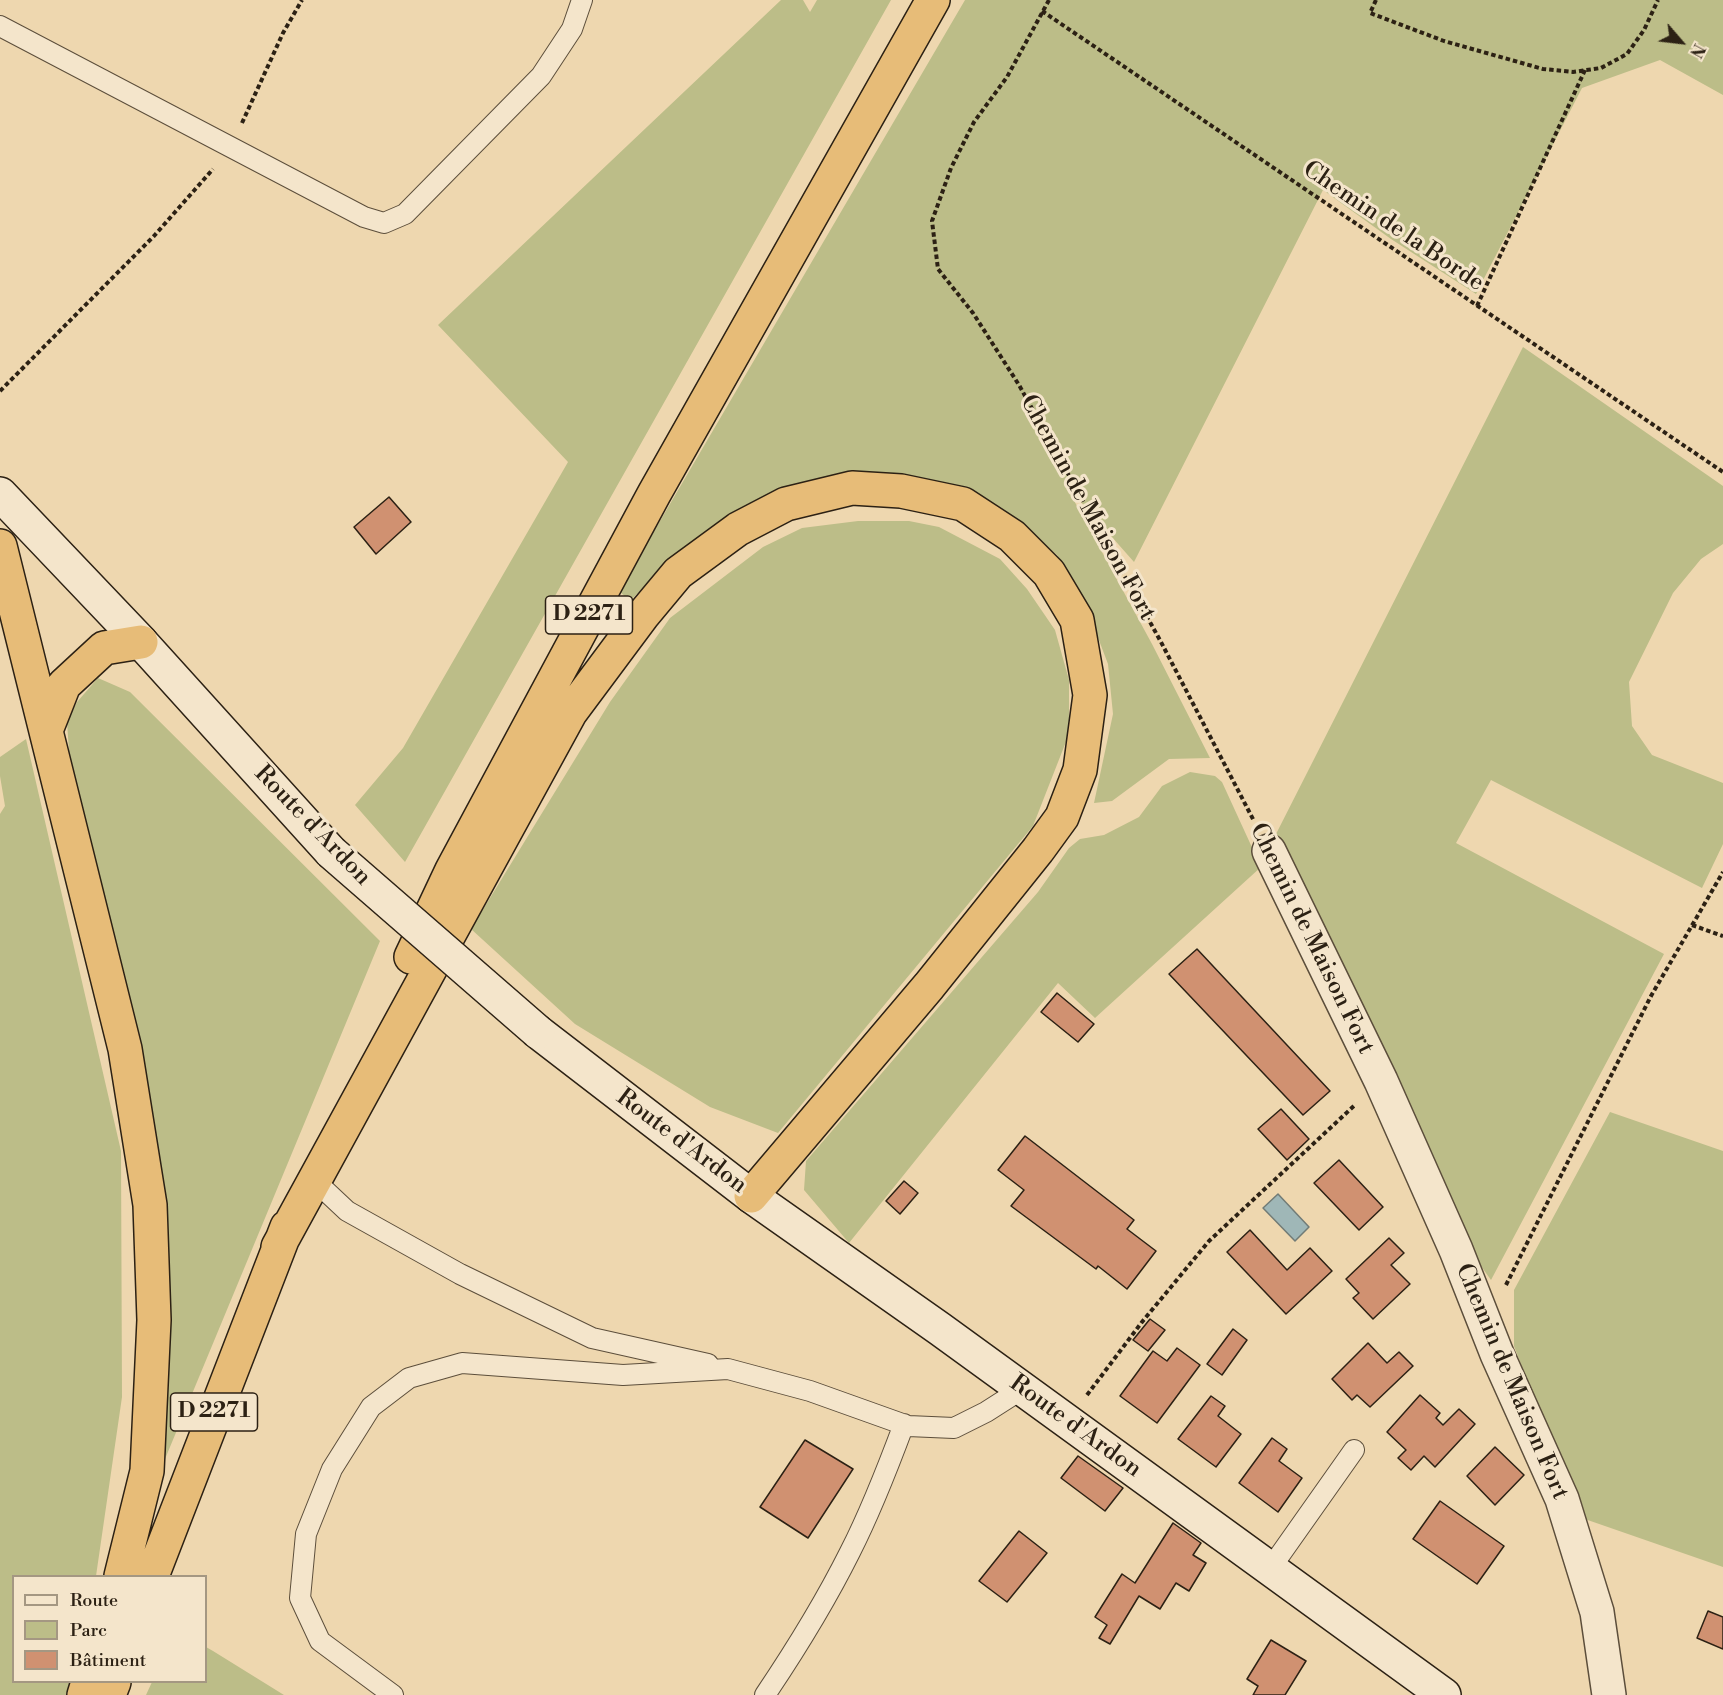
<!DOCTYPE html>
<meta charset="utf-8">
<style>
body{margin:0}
#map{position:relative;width:1723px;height:1695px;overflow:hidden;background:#eed7af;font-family:"Libre Bodoni",serif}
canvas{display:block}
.legend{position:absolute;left:12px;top:1575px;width:195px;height:108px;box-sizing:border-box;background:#f4e5cb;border:2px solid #a49782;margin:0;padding:8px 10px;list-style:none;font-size:18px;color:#2c2114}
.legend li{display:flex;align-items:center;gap:12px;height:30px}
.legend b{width:30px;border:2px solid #a49782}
.north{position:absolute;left:1651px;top:12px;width:60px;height:60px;-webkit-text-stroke:4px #f4e5cb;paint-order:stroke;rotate:118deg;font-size:16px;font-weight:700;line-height:24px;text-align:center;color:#2c2114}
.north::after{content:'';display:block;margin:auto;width:21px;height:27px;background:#2c2114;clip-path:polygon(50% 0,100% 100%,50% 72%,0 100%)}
</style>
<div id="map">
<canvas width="1723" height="1695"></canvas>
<ul class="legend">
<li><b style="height:8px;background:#f4e5cb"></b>Route</li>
<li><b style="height:16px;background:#bcbd88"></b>Parc</li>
<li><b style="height:16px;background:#d09171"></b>Bâtiment</li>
</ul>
<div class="north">N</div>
</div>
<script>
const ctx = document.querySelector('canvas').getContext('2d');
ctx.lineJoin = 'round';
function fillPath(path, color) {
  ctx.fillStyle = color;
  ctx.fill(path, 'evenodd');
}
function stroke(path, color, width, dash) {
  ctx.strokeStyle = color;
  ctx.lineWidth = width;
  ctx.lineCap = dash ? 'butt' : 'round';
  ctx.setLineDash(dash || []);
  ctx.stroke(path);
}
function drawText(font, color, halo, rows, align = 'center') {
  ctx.font = font + ' "Libre Bodoni",serif';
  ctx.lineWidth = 6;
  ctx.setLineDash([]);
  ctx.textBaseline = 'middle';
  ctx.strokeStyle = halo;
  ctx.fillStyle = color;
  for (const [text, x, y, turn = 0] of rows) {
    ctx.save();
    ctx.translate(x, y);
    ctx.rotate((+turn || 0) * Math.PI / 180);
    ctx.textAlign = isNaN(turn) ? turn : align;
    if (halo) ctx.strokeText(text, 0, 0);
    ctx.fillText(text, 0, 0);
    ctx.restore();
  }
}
const green = new Path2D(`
 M781,0h22l7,12 7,-12h74l-486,862 -50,-57 48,-57 165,-286 -130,-137z
 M965,0h758v95l-63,-35 -78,28 -106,206 -85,-55 -68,-49 -189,372 -69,-78 87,160 58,114 -41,1 -57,42 -18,2 19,-89 -5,-50 -22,-58 -29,-51 -39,-33 -46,-28 -50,-16 -53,-3 -200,86 -39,40 -11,-10z
 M1523,347l200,139v58l-22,15 -28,34 -44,89 3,44 20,29 71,28v61l-21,44 -211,-108 -35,63 208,111 -173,326 -23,-32 -194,-410z
 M858,521h51l30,6 61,32 27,30 28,41 14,50v54l-36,92 -255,307 -68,-26 -135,-83 -104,-95 139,-227 60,-84 93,-71 39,-19z
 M98,678l32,14 250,249 -215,518 1,-171 -96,-522 -3,-44 10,-20z
 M26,739l95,412 1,246 -26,179h-82v106h56l-4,13h-66v-881l5,-8 -5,-30v-19z
 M1190,772l25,4 7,6 39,85 -166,151 -37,-35 -209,260 -45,-53 2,-29 232,-269 31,-44 11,-9 24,-4 35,-18 23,-31z
 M1610,1112l113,39v416l-144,-50 -65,-171v-56z
 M206,1647l7,4 71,44h-138l6,-13h54z`);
const water = new Path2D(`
 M1278,1194l31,33 -14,14 -32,-33z`);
const building = new Path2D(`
 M389,497l22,25 -35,32 -22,-27z
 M1197,949l133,142 -27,24 -134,-141z
 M1057,993l37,31 -16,18 -37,-30z
 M1281,1109l28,30 -22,21 -29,-31z
 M1025,1136l109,84 -7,9 29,22 -29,38 -29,-23 -2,3 -85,-63 13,-16 -26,-20z
 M1339,1160l44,47 -24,23 -45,-47z
 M904,1181l14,12 -18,21 -14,-13z
 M1250,1230l37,40 23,-22 22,23 -46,43 -59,-62z
 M1389,1238l15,15 -13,12 19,19 -37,35 -20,-21 6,-5 -13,-14z
 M1150,1319l15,11 -17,21 -15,-11z
 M1233,1329l14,11 -25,35 -15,-11z
 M1368,1343l19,20 12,-11 14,14 -43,41 -13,-12 -5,5 -20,-21z
 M1177,1348l23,17 -43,58 -37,-27 33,-45 14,10z
 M1420,1395l20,18 -4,5 7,7 16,-16 16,15 -40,43 -11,-11 -13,14 -13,-12 8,-8 -19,-18z
 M1211,1396l14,10 -7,10 23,18 -25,33 -38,-28z
 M1272,1438l15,11 -8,12 23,17 -24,34 -39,-29z
 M805,1440l48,29 -45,69 -48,-31z
 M1495,1447l29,28 -29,30 -28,-29z
 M1078,1456l45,32 -18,23 -44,-33z
 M1440,1501l64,45 -27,38 -64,-45z
 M1173,1523l28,20 -8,12 13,8 -17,28 -13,-8 -16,26 -21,-13 -29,48 -11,-6 8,-13 -12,-8 27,-43 13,9z
 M1019,1531l28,22 -40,49 -28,-21z
 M1708,1611l15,6v32l-26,-11z
 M1271,1640l35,21 -21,34h-32l5,-9 -11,-7z`);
const path = new Path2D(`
 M1049,0l-42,77 -33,45 -23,46 -19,53 6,48 35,44 46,72 142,257 93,179
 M1376,0l-6,13 74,28 99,28 30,3 28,-4 26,-14 17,-24 14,-30
 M1042,11l681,461
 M242,123l41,-90 19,-33
 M1477,306l108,-236
 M0,391l154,-155 59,-67
 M1692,925l31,11
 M1506,1285l145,-289 72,-124
 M1087,1395l55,-73 67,-81 147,-137`);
const lane = new Path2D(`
 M0,26l364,191 20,6 21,-9 136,-138 31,-47 10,-29
 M314,1180l33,31 113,63 132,64 116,26
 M1270,1569l84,-119
 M393,1695l-73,-54 -20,-43 6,-64 26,-65 39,-62 38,-29 53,-15 161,12 105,-6 82,22 98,35 46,2 32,-16 36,-23
 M765,1695c31,-46 60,-93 85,-143 21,-41 38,-85 54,-128`);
const street = new Path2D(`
 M1269,851l112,230 75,169 41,104 65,145 35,113 12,83`);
const secondary = new Path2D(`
 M0,494l141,148 190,210
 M538,1032l213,164 189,133 504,366`);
const highway = new Path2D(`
 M0,546l125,503 25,156 4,115 -7,151 -26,105
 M47,728l17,-43 40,-37 37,-6
 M411,957l41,-87 202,-376 279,-494
 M278,1247l292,-534 73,-98 35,-42 60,-44 48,-25 66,-16 49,3 62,13 49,32 37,37 28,47 13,75 -10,75 -18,47 -24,33 -109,136 -178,210
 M152,1576l135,-349
 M84,1695l4,-13
 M109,1695l5,-13`);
const secondaryBridge = new Path2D(`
 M331,852l207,180`);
const shields = [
 [589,615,87],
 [214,1412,87]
];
const shieldNames = [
 ["D 2271",589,615],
 ["D 2271",214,1412]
];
const streetNames = [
 ["Chemin de la Borde",1393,227,34],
 ["Chemin de Maison Fort",1087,508,61],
 ["Route d'Ardon",312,826,46],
 ["Chemin de Maison Fort",1311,939,64],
 ["Route d'Ardon",681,1142,37],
 ["Chemin de Maison Fort",1511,1382,67],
 ["Route d'Ardon",1075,1427,36]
];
fillPath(green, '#bcbd88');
fillPath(water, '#9fb7b7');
stroke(water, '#717b76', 1.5);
fillPath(building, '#d09171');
stroke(building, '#2c2114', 1.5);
stroke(lane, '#5c4e3b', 22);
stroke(street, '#5c4e3b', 36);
stroke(secondary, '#2c2114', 36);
stroke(highway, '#2c2114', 36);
stroke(path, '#2c2114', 4, [4.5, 3]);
stroke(lane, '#f4e5cb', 20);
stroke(street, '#f4e5cb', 33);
stroke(secondary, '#f4e5cb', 33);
stroke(highway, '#e7bc78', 33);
stroke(secondaryBridge, '#2c2114', 36, []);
stroke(secondaryBridge, '#f4e5cb', 33);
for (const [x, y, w] of shields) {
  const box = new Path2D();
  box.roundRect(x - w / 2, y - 19, w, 38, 4.5);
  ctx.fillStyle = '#f4e5cb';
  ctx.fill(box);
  stroke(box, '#2c2114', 1.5);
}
drawText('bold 22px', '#2c2114', null, shieldNames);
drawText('24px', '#2c2114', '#f4e5cb', streetNames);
</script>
